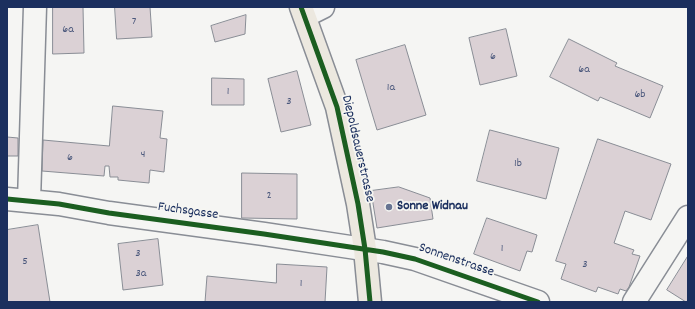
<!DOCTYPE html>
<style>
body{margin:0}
#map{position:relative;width:695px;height:309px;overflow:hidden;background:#f5f5f3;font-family:Dekko,sans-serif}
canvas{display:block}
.frame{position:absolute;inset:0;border:8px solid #1b2f5e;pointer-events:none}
</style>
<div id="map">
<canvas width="695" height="309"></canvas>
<div class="frame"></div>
</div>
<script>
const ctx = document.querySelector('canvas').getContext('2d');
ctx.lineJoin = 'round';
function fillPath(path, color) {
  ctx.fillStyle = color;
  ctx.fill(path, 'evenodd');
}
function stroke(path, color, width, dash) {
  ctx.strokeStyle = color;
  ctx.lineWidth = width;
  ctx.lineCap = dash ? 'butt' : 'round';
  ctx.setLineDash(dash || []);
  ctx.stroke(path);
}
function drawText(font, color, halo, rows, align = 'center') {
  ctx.font = font + ' Dekko,sans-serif';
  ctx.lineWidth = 3.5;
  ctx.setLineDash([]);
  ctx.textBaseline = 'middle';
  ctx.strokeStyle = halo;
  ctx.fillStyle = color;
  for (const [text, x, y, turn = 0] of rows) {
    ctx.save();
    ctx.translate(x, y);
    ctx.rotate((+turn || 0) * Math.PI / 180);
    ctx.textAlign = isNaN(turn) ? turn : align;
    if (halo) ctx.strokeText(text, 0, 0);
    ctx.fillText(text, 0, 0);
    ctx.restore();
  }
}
const building = new Path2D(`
 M53,7h30l1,46 -31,1z
 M115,7h35l2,30 -35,2z
 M246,15l-1,19 -30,8 -4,-16z
 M506,29l11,47 -37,9 -11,-47z
 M569,39l48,24 -2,3 48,20 -13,32 -50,-21 -2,4 -48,-24z
 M405,45l21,70 -49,15 -21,-70z
 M297,71l14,54 -30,7 -13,-53z
 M212,78l32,1v26h-32z
 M113,106l50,5 -3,27 7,1 -3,33 -14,-2 -1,13 -31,-3v-3h-8l-1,-11h-4l-1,10 -62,-5 1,-31 66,6z
 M490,130l69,18 -13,51 -69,-18z
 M7,137l11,1v18h-11z
 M598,139l73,25 -20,56 -26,-9 -11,32 20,7 -2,4 8,2 -11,31 -3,4 -6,-2 -2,5 -20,-7 -2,5 -35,-13 5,-15 -10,-3z
 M242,173l55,1v45l-55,-1z
 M399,187l31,11 3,21 -56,9 -6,-37z
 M487,218l50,17 -5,17 -5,-1 -7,20 -46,-17z
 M38,225l12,77h-43v-72z
 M158,239l5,46 -40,5 -5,-46z
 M688,256v46h-2l-19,-12z
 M277,264l50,3 -2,35h-120l2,-26 69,7z`);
const minor = new Path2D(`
 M305,16l18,-9
 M7,199l52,5 50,9 155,21 119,18 32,7 123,43
 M29,201l6,-194
 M634,302l54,-85`);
const major = new Path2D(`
 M301,7l36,100 21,97 7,45 5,53`);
const cycleway = new Path2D(`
 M301,7l36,100 21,97 7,45 5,53
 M7,199l52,5 50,9 155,21 119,18 32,7 123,43`);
const markers = [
 [389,207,4,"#677492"]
];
const numberNames = [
 ["7",134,22],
 ["6a",68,30],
 ["6",493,57],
 ["6a",584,70],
 ["1a",391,88],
 ["1",228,92],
 ["6b",640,95],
 ["3",289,102],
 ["4",143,155],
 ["6",70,158],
 ["1b",518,164],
 ["2",269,196],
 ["1",502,249],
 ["3",138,254],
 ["5",25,262],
 ["3",585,265],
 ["3a",141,274],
 ["1",301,284]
];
const streetNames = [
 ["Diepoldsauerstrasse",357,149,77],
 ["Fuchsgasse",188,212,8],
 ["Sonnenstrasse",456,261,19]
];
const poiNames = [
 ["Sonne Widnau",397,207]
];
fillPath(building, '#dbd1d5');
stroke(building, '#898d95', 1);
stroke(minor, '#898d95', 25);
stroke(major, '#898d95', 25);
stroke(minor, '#f5f5f3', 22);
stroke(major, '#ece8df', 22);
stroke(cycleway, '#1b5e20', 5);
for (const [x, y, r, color] of markers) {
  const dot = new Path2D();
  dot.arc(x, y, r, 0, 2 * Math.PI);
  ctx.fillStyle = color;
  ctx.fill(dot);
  stroke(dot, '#f6f6f2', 1.5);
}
drawText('12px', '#4b587c', null, numberNames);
drawText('14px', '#1b2f5e', '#f6f6f2', streetNames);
drawText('bold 14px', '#1b2f5e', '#f6f6f2', poiNames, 'left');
</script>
